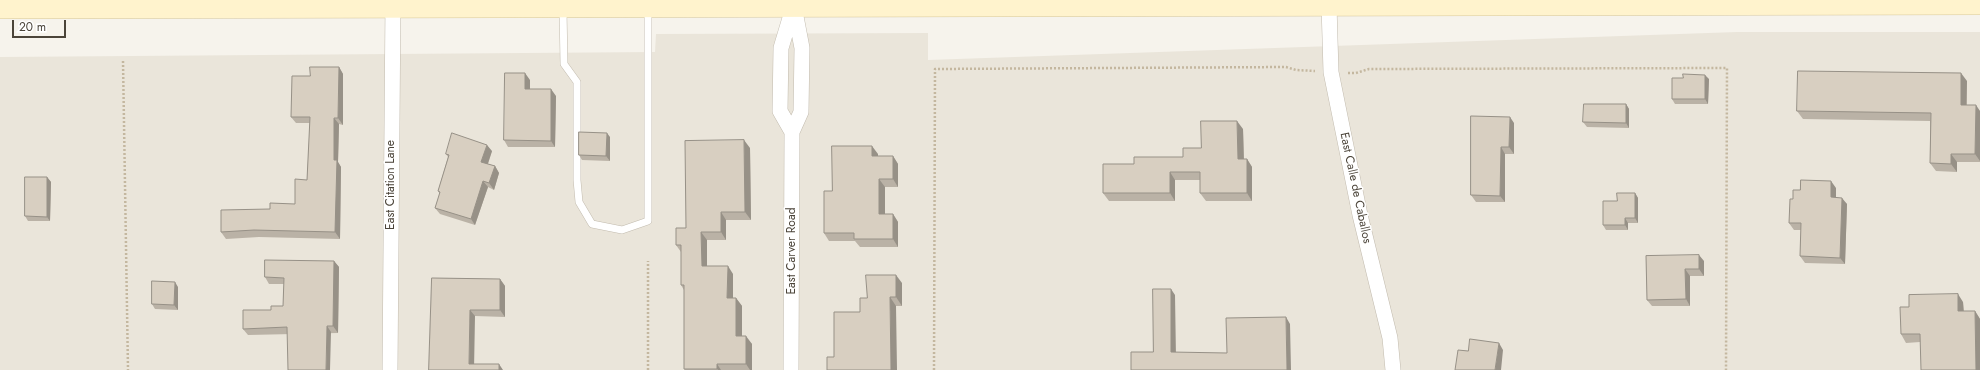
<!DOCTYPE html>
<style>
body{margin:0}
#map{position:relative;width:1980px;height:370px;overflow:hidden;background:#f6f3ec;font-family:Jost,sans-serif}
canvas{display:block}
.scale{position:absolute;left:12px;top:20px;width:54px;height:18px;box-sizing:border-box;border:2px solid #4b4439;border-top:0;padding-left:5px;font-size:12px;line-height:14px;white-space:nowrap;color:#4b4439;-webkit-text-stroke:3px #fff;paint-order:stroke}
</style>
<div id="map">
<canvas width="1980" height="370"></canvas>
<div class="scale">20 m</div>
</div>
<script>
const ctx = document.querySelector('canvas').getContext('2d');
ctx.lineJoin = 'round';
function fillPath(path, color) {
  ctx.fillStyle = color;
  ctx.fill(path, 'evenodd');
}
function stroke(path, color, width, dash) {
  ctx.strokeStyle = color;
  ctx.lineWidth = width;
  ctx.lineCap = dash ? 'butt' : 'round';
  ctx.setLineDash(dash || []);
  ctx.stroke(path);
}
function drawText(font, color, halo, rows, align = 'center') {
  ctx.font = font + ' Jost,sans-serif';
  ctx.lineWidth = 3;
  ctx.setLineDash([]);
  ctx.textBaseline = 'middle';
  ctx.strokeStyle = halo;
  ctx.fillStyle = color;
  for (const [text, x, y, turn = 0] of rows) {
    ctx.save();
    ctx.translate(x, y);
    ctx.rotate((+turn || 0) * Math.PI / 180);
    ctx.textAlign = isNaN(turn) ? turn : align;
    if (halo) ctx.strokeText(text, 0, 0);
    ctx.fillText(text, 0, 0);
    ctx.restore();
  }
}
const residential = new Path2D(`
 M1737,32h243v338h-1980v-313l655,-5 1,-18 272,-1v27z`);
const path = new Path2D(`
 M123,61l5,309
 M1348,73h8l13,-4 358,-1 -1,302
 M648,370v-109
 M934,370l1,-301 351,-2 10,3 19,1`);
const service = new Path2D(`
 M563,9l1,55 13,18v98l2,22 13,22 30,6 26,-9v-212`);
const minor = new Path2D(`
 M1329,5l2,67 29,143 30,123 3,32
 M792,132l-12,-21 1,-63 12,-40
 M390,370l3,-370
 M791,370l1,-238 9,-20 1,-64 -8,-42`);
const secondary = new Path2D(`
 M0,8l1980,-4`);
const wall = new Path2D(`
 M339,67l4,7v51l-4,-1 -1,38 3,5 -1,72 -81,-2 -33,2 -5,-7 49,-23 25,-5 12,-24 3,-57h-14l-5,-6 19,-41z
 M1709,79l-1,25h-33l-3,-5z
 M530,80v9l26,7 -1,51h-47l-4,-7z
 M1967,81v24l13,6v51h-23v10l-21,-1 -6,-8v-42l-127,-2 -6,-8z
 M1626,104l3,5v19l-42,-1 -4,-5z
 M1514,123v31h-9v48h-29l-5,-7z
 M1243,129l1,30h3l5,8v34h-46l-6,-8v-13h-25v21h-66l-6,-8 31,-29 49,-7 18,-9z
 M610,137v24l-28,-1 -3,-5z
 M750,148l1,72h-25v20h-19v26l26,8v24h3l6,8v30l10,8v26h-67l-1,-1v-79l-3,-5v-33l-5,-7 10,-17z
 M492,151l-4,13 7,2 4,7 -5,17 -6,-3 -13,38 -35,-11 -5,-6 5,-14 -2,-3 10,-34 -2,-3z
 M878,154v2h15l5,8v23h-13v27h8l5,8v25h-38l-5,-6h-26l-5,-8 8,-42z
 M47,177l4,5 -1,39h-22l-3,-5z
 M1836,188v9l11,7 -2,60 -40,-1 -5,-7 1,-26h-7l-5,-7 4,-24 7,-9z
 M1635,193l3,5v25h-10v7h-22l-3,-5 14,-24z
 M1646,256l58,5v15h-14v30h-38l-5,-6z
 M334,261l5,6 -1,66 -90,2 -5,-6 28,-19 12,-4 1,-22h-15l-4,-7z
 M432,278l68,1 5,7v31l-30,-1 -46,54z
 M902,283v23h-6l-62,51 26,-45 7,-14z
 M178,287v23l-23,-1 -3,-5z
 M1963,302l1,9h11l5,8v51l-60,-28 -14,1 -5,-9 8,-27z`);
const shadedWall = new Path2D(`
 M339,67l4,7v51l-5,-7z
 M525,73l5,7v15l-5,-6z
 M1961,73l6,8 -1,32 -5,-8z
 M1705,75l4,4 -1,25 -3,-5z
 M551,89l5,7 -1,51 -4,-6z
 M1626,104l3,5v19l-3,-5z
 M1976,105l4,6v50l-5,-7z
 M1510,117l4,6v31l-5,-7z
 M334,118l5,6 -1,38 3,5 -1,72 -5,-7 -1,-72z
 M1237,121l6,8 1,38 -6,-8z
 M607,133l3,4v24l-4,-5z
 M744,140l6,8 1,72 -6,-8z
 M487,145l5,6 -6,18 -5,-7z
 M872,146l6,8v10l-6,-8z
 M1501,147l4,7v48l-5,-6z
 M1951,154l6,8v10l-6,-8z
 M893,156l5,8v23l-5,-8z
 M1247,159l5,8v34l-5,-8z
 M495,166l4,7 -5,17 -5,-7z
 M1170,172l5,8v21l-5,-8z
 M47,177l4,5 -1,39 -3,-4z
 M879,179l6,8v35l-6,-8z
 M483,181l5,6 -13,38 -4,-6z
 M1831,181l5,7v16l-5,-7z
 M1635,193l3,5v25l-3,-5z
 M1842,198l5,6 -2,60 -5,-6z
 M721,212l5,8v20l-5,-8z
 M893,214l5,8v25l-5,-8z
 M1625,218l3,5v7l-3,-5z
 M701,232l6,8v34l-5,-8z
 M1699,255l5,6v15l-5,-7z
 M334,261l5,6 -1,66 -5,-7z
 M728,266l5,8v32l-6,-8z
 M1685,269l5,7v30l-4,-7z
 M896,275l6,8v23l-6,-9z
 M500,279l5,7v31l-5,-7z
 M175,282l3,5v23l-4,-5z
 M1171,289l4,6 1,64 -5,-7z
 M1958,294l5,8 1,18 -6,-9z
 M890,297l6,9 1,64h-6z
 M736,298l6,8v38l-6,-8z
 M470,310l5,6 -1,54 -5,-6z
 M1975,311l5,8v51h-4z
 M1286,317l4,7 1,46h-4z
 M327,326l4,6 -1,38h-4z
 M746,336l6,8v26h-2l-4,-6z
 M1499,343l4,7 -2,20h-6z
 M499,364l4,6h-4z
 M717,364l4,6h-3l-1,-1z`);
const building = new Path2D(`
 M310,67h29l-1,51h-4v42h3l-2,72 -81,-2 -33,2v-22l49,-1v-6l25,1v-25l12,1 3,-63h-19l1,-41h18z
 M1798,71l163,2v32h15l-1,49h-24v10l-21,-1 1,-50 -134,-2z
 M505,73h20v16h26v52l-47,-1z
 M1683,74l22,1v24h-33v-21h11z
 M1584,104h42v19l-43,-1z
 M1471,116l39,1 -1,30h-8l-1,49 -29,-1z
 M1201,121h36l1,38h9v34h-47v-21h-30v21h-67v-29h31v-7h49v-9h18z
 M579,132l28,1 -1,23 -27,-1z
 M452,133l35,12 -6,17 14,4 -6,17 -6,-2 -12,38 -36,-11 5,-16 -2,-1 11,-36 -3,-1z
 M744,140l1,72h-24v20h-20l1,34h26l-1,32h9v38h10v28h-29v5h-33v-84h-3v-40h-5v-17h10l-1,-87z
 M832,146h40v10h21v23h-14v35h14v25h-39v-6h-30v-42h8z
 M25,177h22v40l-22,-1z
 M1801,180l30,1v16l11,1 -2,60 -40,-2 1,-33h-12l1,-24h3v-9h7z
 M1617,193h18v25h-10v7h-22v-24h14z
 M1699,255v14h-14l1,30 -39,1 -1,-44z
 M265,260l69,1 -1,65h-6l-1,44h-38l-1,-43 -44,2v-19h28v-4h12l1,-28 -19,-1z
 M866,275h30v22h-6l1,73h-64v-13h7v-45h26v-14h7z
 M432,278l68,1v31h-30l-1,54h30v6h-70z
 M152,281l23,1 -1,23 -22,-1z
 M1153,289h18v63l56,1 -1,-35 60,-1 1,53h-156v-18h22z
 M1958,294v17h17l1,59h-55l-1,-36h-19l-1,-27h9v-12z
 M1470,339l29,4 -4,27h-40l3,-20 10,1z`);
const streetNames = [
 ["East Citation Lane",391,185,-90],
 ["East Calle de Caballos",1355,188,78],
 ["East Carver Road",792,251,-90]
];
fillPath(residential, '#eae5da');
stroke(service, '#c2bbae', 8);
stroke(minor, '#c2bbae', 16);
stroke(secondary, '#d6c79b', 22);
stroke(path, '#c4b79f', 2.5, [2, 2]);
stroke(service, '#fff', 7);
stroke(minor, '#fff', 15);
stroke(secondary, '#fff3cd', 21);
fillPath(wall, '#bab2a6');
fillPath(shadedWall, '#979187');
fillPath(building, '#d8cfc1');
stroke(building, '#979187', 1);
drawText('12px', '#4b4439', '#fff', streetNames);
</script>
